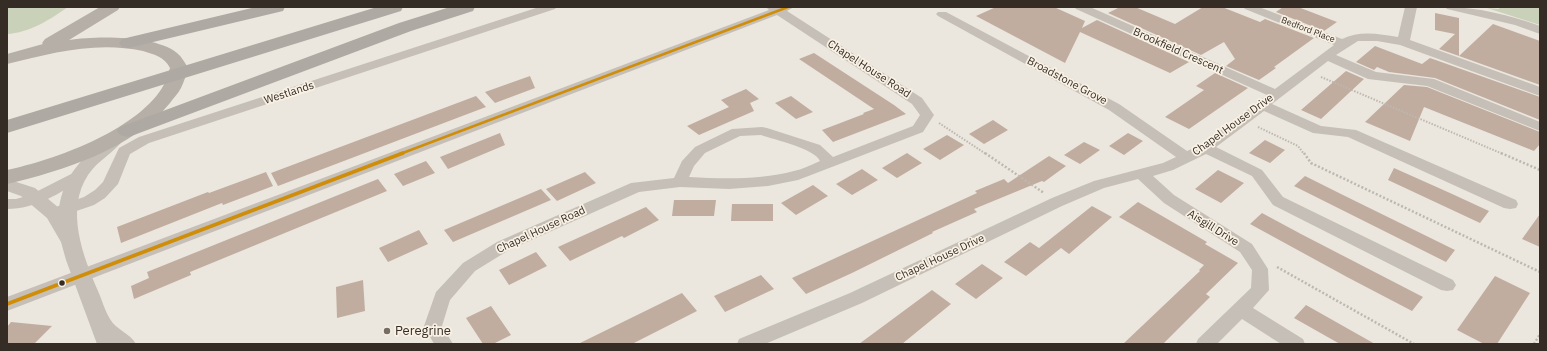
<!DOCTYPE html>
<style>
body{margin:0}
#map{position:relative;width:1547px;height:351px;overflow:hidden;background:#ebe7de;font-family:"IBM Plex Sans",sans-serif}
canvas{display:block}
.frame{position:absolute;inset:0;border:8px solid #352c26;pointer-events:none}
</style>
<div id="map">
<canvas width="1547" height="351"></canvas>
<div class="frame"></div>
</div>
<script>
const ctx = document.querySelector('canvas').getContext('2d');
ctx.lineJoin = 'round';
function fillPath(path, color) {
  ctx.fillStyle = color;
  ctx.fill(path, 'evenodd');
}
function stroke(path, color, width, dash) {
  ctx.strokeStyle = color;
  ctx.lineWidth = width;
  ctx.lineCap = dash ? 'butt' : 'round';
  ctx.setLineDash(dash || []);
  ctx.stroke(path);
}
function drawText(font, color, halo, rows, align = 'center') {
  ctx.font = font + ' "IBM Plex Sans",sans-serif';
  ctx.lineWidth = 3.5;
  ctx.setLineDash([]);
  ctx.textBaseline = 'middle';
  ctx.strokeStyle = halo;
  ctx.fillStyle = color;
  for (const [text, x, y, turn = 0] of rows) {
    ctx.save();
    ctx.translate(x, y);
    ctx.rotate((+turn || 0) * Math.PI / 180);
    ctx.textAlign = isNaN(turn) ? turn : align;
    if (halo) ctx.strokeText(text, 0, 0);
    ctx.fillText(text, 0, 0);
    ctx.restore();
  }
}
const green = new Path2D(`
 M7,7h61c-17,12 -39,26 -61,27z
 M1499,7h41v18l-53,-17 12,1z`);
const building = new Path2D(`
 M996,7h58l31,14 -3,7 15,-8 92,42 -19,11 -90,-41 -15,31 -89,-47z
 M1120,7h15l40,17 28,-17h19l38,15 5,-3 49,19 -40,29 2,1 -17,12 -33,-14 9,-7 -11,-17 -23,13 -93,-42z
 M1283,7h15l39,15 -13,9 -48,-19z
 M1435,13l24,5v38l-20,-7 16,-15 -20,-4z
 M1493,24l47,17v44l-81,-29z
 M1375,46l47,18 8,-6 110,39v23l-105,-42 -46,-6 -12,-5 -3,3 -18,-8z
 M814,53l80,52 12,9 -73,28 -11,-12 42,-16 -1,-1 11,-4 -75,-50z
 M1346,71l18,8 -43,40 -20,-9z
 M1215,73l33,15 -59,41 -24,-12 39,-27 -8,-4z
 M530,76l5,12 -40,15 -10,-11z
 M1404,85l23,2 113,45v12l-6,7 -110,-44 -14,34 -45,-19z
 M746,89l13,10 -9,4 4,8 -55,24 -12,-9 42,-19 -8,-7z
 M476,96l10,11 -208,79 -7,-13z
 M791,96l22,16 -17,7 -21,-16z
 M993,120l15,10 -24,14 -15,-10z
 M500,133l5,12 -57,24 -8,-12z
 M1128,133l15,8 -19,14 -15,-9z
 M947,135l17,10 -24,15 -17,-11z
 M1265,140l20,10 -15,13 -21,-10z
 M1084,142l16,8 -20,14 -16,-9z
 M907,153l15,10 -25,15 -15,-10z
 M1049,156l17,10 -22,16 -2,-1 -68,28 3,3 -45,20 1,1 -81,40 -46,21 -14,-16 185,-85 -2,-2 29,-12 4,4z
 M426,161l9,12 -32,13 -9,-12z
 M1394,168l56,25 39,18 -9,12 -92,-43z
 M862,169l16,11 -26,15 -16,-11z
 M1218,170l26,13 -23,20 -26,-14z
 M266,172l7,14 -50,19 -1,-2 -101,40 -4,-16 91,-35 1,1z
 M585,172l11,11 -39,18 -11,-12z
 M1305,176l38,19 112,55 -9,12 -152,-76z
 M378,179l9,12 -197,81 1,3 -57,24 -3,-13 18,-8 -2,-6z
 M813,185l15,11 -32,19 -15,-12z
 M541,189l10,11 -98,42 -9,-12z
 M674,200h42l-2,16h-42z
 M1138,202l69,40 -2,2 33,19 -32,31 4,3 -47,47h-40l77,-73 -1,-1 5,-5 -85,-48z
 M732,204h41v17h-42z
 M1092,206l20,11 -43,37 -8,-6 -35,28 -22,-14 26,-20 9,6z
 M646,207l13,13 -35,18 -2,-2 -52,25 -12,-14z
 M1262,213l39,21 122,63 -11,14 -65,-34 -97,-53z
 M1540,214v33l-18,-8z
 M419,230l9,14 -40,18 -9,-14z
 M536,252l11,14 -38,19 -10,-15z
 M982,264l21,14 -27,21 -21,-15z
 M761,275l13,14 -49,23 -11,-16z
 M1495,276l35,17 -33,51h-13l-27,-14z
 M363,280l2,31 -28,7 -1,-31z
 M932,290l19,14 -49,40h-43z
 M682,293l15,18 -65,33h-54z
 M1306,305l69,39h-35l-46,-26z
 M491,306l20,29 -18,9h-10l-17,-26z
 M11,322l41,4 -18,18h-27v-17z`);
const pathFar1 = new Path2D(`
 M1321,77l182,77
 M939,123l47,31
 M1258,127l40,19 6,8`);
const path = new Path2D(`
 M985,153l59,40
 M1304,153l7,10 229,109
 M1501,153l39,17
 M1277,267l137,77
 M1534,344l6,-10`);
const minor = new Path2D(`
 M539,7h18l-2,2 -406,134 -19,11 -12,30 -13,14 -11,7 -35,12 -6,-1 -2,-4 2,-4 31,-11 11,-7 8,-8 16,-34 20,-11z
 M766,7h28l-7,4 135,87 12,17 -11,17 -125,48 -30,6 -39,3 -49,-2 -41,5 -130,58 -34,21 -25,29 -8,26 11,18h-19l-10,-18 12,-34 27,-29 34,-21 134,-59 43,-5 8,-17 13,-14 37,-18 30,-2 5,1 53,17 13,12 80,-31 7,-11 -8,-11 -135,-89 -770,296v-14l762,-287zM761,135c14,5 53,13 59,26 -9,4 -17,8 -26,10 -34,9 -70,8 -105,6l5,-11 11,-13 35,-17z
 M1074,7h16l185,82 59,-44 -89,-36 -2,-2h16l83,32c18,-9 37,-5 56,-2l7,-30h12l-7,33 130,47v9l-140,-51 -23,-4h-19l-22,14 40,17 58,7 106,43v9l-113,-45 -59,-7 -40,-18 -56,43 49,22 35,4 160,70 2,4 -2,4 -6,1 -6,-1 -156,-71 -35,-4 -49,-22 -48,36 46,23 21,27 170,83 3,5 -3,5 -6,1 -6,-1 -168,-85 -21,-29 -46,-22 -33,16 -20,6 21,19 78,49 16,25 1,21 -16,18 50,31 2,5h-24l-39,-25 -25,25h-21l2,-5 53,-51 1,-18 -12,-18 -76,-49 -26,-24 -34,9 -42,18 -200,97 -97,41h-28l2,-5 111,-46 202,-95 42,-17 69,-18 13,-6 -67,-47 -171,-94 -2,-2 2,-2h8l173,92 68,47 14,-6 66,-50 -191,-86z
 M1445,7c32,0 65,8 95,19v8l-25,-9 -68,-16z
 M79,170l5,2 2,3 -2,3c-24,15 -48,31 -77,31v-10h9l14,-4z`);
const tertiary = new Path2D(`
 M116,133l6,1 3,4c-10,14 -27,22 -37,37 -23,35 -5,81 10,116 4,9 7,20 12,28 6,11 20,14 26,25h-39l-31,-84 -5,-18 -14,-24 -26,-22 -14,-5v-12l28,9 24,20c5,-35 26,-52 51,-74z`);
const secondary = new Path2D(`
 M100,7h20l-2,3 -49,30c27,-4 86,-5 108,13 5,4 8,10 11,15 -2,7 -4,14 -7,20 -3,6 -8,10 -11,15 -37,46 -108,68 -163,81v-14c47,-10 128,-39 155,-82 4,-6 6,-14 8,-20 -5,-11 -17,-14 -27,-17 -47,-10 -91,2 -136,13v-10l36,-10 -1,-1 3,-4z`);
const trunk = new Path2D(`
 M256,7h29l-2,4 -155,37 -6,-1 -3,-4 3,-4z
 M377,7h26l-2,4 -394,122v-13z
 M450,7h25l-2,4 -62,20 -277,104 -7,2 -7,-2 -3,-4 3,-4 279,-104z`);
const bus1Far1 = new Path2D(`
 M400,154l388,-147`);
const bus1 = new Path2D(`
 M7,304l396,-151`);
const markers = [
 [62,283,3.5,"#352c26"],
 [387,331,4,"#756d66"]
];
const farStreetnames = [
 ["Bedford Place",1308,30,21]
];
const streetNames = [
 ["Brookfield Crescent",1178,51,24],
 ["Chapel House Road",869,69,33],
 ["Broadstone Grove",1067,81,28],
 ["Westlands",289,93,-18],
 ["Chapel House Drive",1233,125,-36],
 ["Aisgill Drive",1213,228,32],
 ["Chapel House Road",541,230,-25],
 ["Chapel House Drive",940,258,-25]
];
const nearPoinames = [
 ["Peregrine",395,331]
];
fillPath(green, '#c9d2b8');
fillPath(building, '#c0ad9f');
stroke(pathFar1, '#bdb7b0', 2, [1.5, 1.5]);
stroke(path, '#bdb7b0', 2.5, [2, 2]);
fillPath(minor, '#c5bfb7');
fillPath(tertiary, '#c5bfb7');
fillPath(secondary, '#b5afa8');
fillPath(trunk, '#aea9a2');
stroke(bus1Far1, '#d08e08', 2.5);
stroke(bus1, '#d08e08', 3.5);
for (const [x, y, r, color] of markers) {
  const dot = new Path2D();
  dot.arc(x, y, r, 0, 2 * Math.PI);
  ctx.fillStyle = color;
  ctx.fill(dot);
  stroke(dot, '#f9f2e4', 1.5);
}
drawText('9px', '#352c26', '#f9f2e4', farStreetnames);
drawText('11px', '#352c26', '#f9f2e4', streetNames);
drawText('13px', '#352c26', '#f9f2e4', nearPoinames, 'left');
</script>
